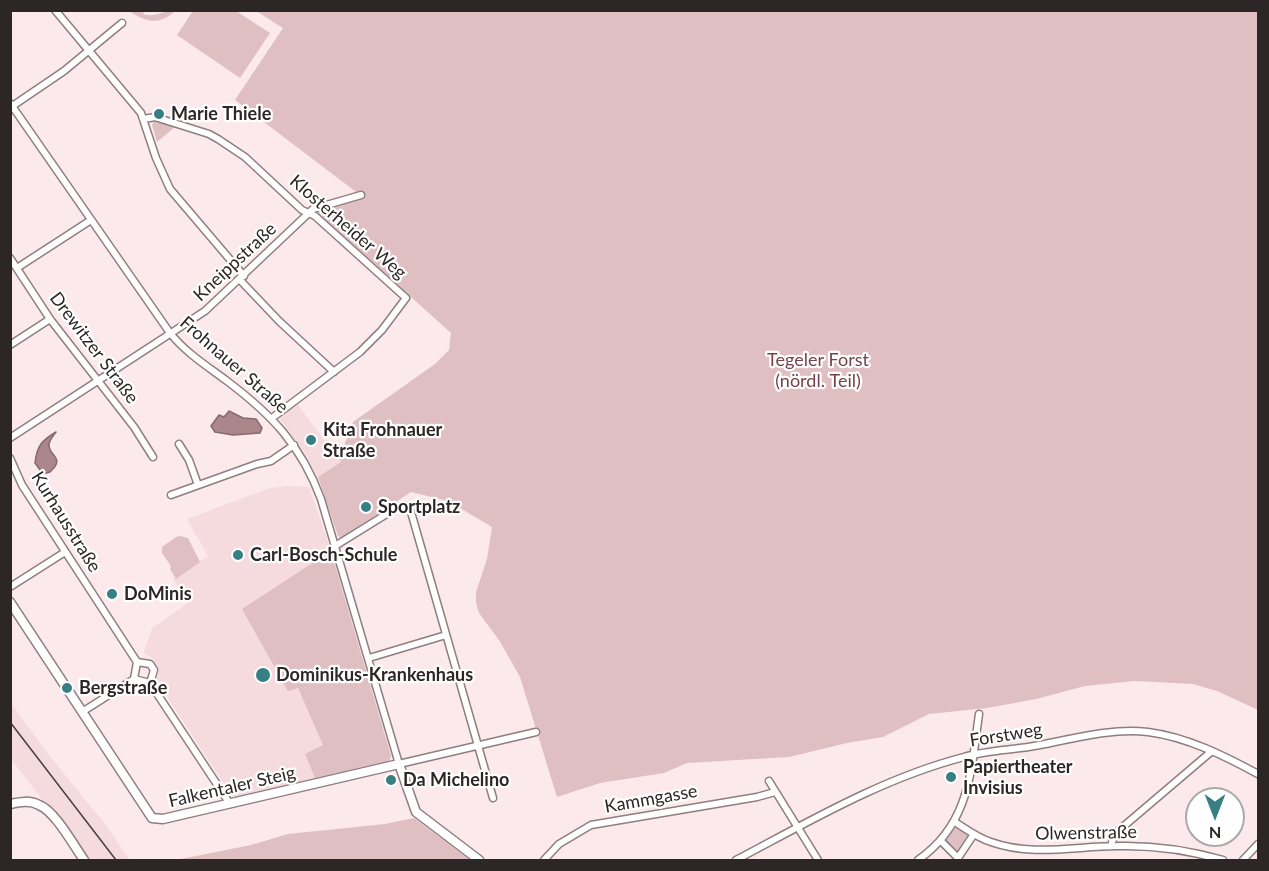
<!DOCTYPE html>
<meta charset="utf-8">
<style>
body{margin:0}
#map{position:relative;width:1269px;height:871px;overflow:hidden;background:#fbe9eb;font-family:Lato,sans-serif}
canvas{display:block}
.frame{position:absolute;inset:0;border:12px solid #2d2627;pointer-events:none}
.north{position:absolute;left:1185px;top:787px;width:60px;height:60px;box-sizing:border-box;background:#fff;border:2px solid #aba8a9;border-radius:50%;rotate:180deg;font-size:16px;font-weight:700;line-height:24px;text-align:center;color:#2d2627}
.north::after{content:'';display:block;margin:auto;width:21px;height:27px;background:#377f85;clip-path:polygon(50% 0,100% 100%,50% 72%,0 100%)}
</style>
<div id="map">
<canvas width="1269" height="871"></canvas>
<div class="frame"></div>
<div class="north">N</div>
</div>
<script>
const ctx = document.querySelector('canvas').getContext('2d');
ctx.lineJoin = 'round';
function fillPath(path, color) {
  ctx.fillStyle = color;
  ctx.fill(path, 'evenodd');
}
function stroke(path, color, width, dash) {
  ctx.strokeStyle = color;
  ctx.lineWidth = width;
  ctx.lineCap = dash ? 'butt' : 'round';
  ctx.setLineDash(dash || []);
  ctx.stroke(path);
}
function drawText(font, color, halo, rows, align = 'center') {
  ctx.font = font + ' Lato,sans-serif';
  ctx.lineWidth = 4.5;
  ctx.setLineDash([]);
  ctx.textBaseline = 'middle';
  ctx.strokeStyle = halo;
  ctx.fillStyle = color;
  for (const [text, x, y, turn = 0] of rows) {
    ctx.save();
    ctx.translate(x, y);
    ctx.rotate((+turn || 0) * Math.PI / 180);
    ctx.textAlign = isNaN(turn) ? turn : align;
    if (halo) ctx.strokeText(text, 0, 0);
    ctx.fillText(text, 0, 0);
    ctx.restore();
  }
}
const built = new Path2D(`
 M297,404l44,58 -23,15 -15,-27 -23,-31 1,-3z
 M285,486l24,1 20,58 62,211 -2,5 -154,36 -4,-2 -74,-114 2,-12 -6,-10 -9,-7 8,-24 36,-25 -15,-24 35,-23 -21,-37 83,-31z
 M10,702l35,48 59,73 26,37h-41l-78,-101z`);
const green = new Path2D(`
 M129,11h15l-1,3c12,4 20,-4 32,-3 -17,15 -29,11 -46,0z
 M193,11h43l34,22 -30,45 -63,-43z
 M256,11h1002v699l-41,-19 -24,-7 -59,-3 -49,5 -49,13 -49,9 -58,6 -46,23 -36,6 -58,14 -102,6 -23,10 -64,10 -43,14 -37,-120 -21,-37 -20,-27 -3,-10v-11l11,-33 5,-32 -44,-26 -37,-9 -70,46 -3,-2 -20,-59 23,-15 -2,-3 14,-37 82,-58 14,-14 2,-17 -133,-120 6,-5 40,-10 -129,-98 48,-72z
 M158,120l18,6 -19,16 -5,-17 2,-4z
 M180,536l8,2 12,24 -24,17 -6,-10 1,-3 -9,-13v-6l14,-10z
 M331,551l60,205 -2,5 -74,17 -10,-24 18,-9 -25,-57 -10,3 -46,-82z
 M414,818l56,42h-294l75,-15 37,-11 97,-10z
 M956,827l13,8 -10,17 -13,-10v-2z`);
const water = new Path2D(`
 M229,411l14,7 13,1 6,9 -2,5 -27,2 -18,-3 -4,-6 8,-11 5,2z
 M56,432c-2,3 -7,8 -7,13 0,12 17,12 1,27l-7,2 -8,-11c2,-17 6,-22 21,-31z`);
const street = new Path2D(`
 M55,10l86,103 15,45 14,31 74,87
 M10,103l160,230c16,20 37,33 57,48 45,34 74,64 94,118l78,265 137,-32
 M11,107l53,-36 58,-48
 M144,119l11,-2 54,17 9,5 27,18 57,53 13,6 91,82 -24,32 -22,22 -88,66
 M10,258l40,61 84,108 19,30
 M17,268l74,-48
 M240,280l39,41 55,51
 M10,345l40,-26
 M10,438l195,-127 108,-102 48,-14
 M179,444l10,16 9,25
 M10,458l12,27 115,177 -3,17
 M171,495l86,-31 14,-3 23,-16
 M335,546l63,-39 8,-1 5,6 82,286
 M10,587l55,-35
 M369,658l77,-23
 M137,662l13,2 4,6 -4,13
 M134,679l16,4 80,121
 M82,712l52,-33
 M769,781l49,79
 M955,822c11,7 23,16 36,20 42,15 85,4 127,4 36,-1 70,4 105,14
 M941,841l17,17
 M1111,846l2,-7 5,-8 94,-80
 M958,858l16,-24
 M544,860l15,-16 32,-19 166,-28 18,-5
 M736,860c74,-39 147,-82 228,-103 24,-7 51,-7 76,-12 36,-7 71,-17 108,-13 39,5 77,24 110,42
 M918,860c52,-36 53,-89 61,-146
 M1243,860l15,-16`);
const secondary = new Path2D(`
 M10,602l142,216 11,1 236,-55 17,48 63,48
 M10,804c10,-2 20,-4 29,1 16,6 35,41 45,55`);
const tram = new Path2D(`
 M10,722l106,138`);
const markers = [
 [159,114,6,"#377f85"],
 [311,440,6,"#377f85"],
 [366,507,6,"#377f85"],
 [238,555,6,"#377f85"],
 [112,594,6,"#377f85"],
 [263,675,8,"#377f85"],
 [67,688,6,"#377f85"],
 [951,777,6,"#377f85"],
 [391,780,6,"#377f85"]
];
const poiNames = [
 ["Marie Thiele",171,114],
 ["Kita Frohnauer",323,430],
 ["Straße",323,451],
 ["Sportplatz",378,507],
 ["Carl-Bosch-Schule",250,555],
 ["DoMinis",124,594],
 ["Dominikus-Krankenhaus",276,675],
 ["Bergstraße",79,688],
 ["Papiertheater",963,767],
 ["Invisius",963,788],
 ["Da Michelino",403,780]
];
const streetNames = [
 ["Klosterheider Weg",348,227,41],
 ["Kneippstraße",235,262,-43],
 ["Drewitzer Straße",94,348,53],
 ["Frohnauer Straße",234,365,41],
 ["Kurhausstraße",66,522,58],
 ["Forstweg",1006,735,-9],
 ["Falkentaler Steig",232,787,-13],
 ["Kammgasse",651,799,-10],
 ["Olwenstraße",1086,833,-1]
];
const parkNames = [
 ["Tegeler Forst",818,360],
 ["(nördl. Teil)",818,381]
];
fillPath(built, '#f5dade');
fillPath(green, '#e0bfc3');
fillPath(water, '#ab878c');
stroke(water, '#856a6e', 1.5);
stroke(street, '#8f7e80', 9);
stroke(secondary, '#8f7e80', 11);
stroke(street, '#fff', 6);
stroke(secondary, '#fff', 8);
stroke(tram, '#483f40', 1.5);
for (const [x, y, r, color] of markers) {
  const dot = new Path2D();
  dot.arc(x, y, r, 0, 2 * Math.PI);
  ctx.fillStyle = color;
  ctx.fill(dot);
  stroke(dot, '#fff', 2);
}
drawText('bold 18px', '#2d2627', '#fff', poiNames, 'left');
drawText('18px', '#2d2627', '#fff', streetNames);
drawText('18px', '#76414b', '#fff', parkNames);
</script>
